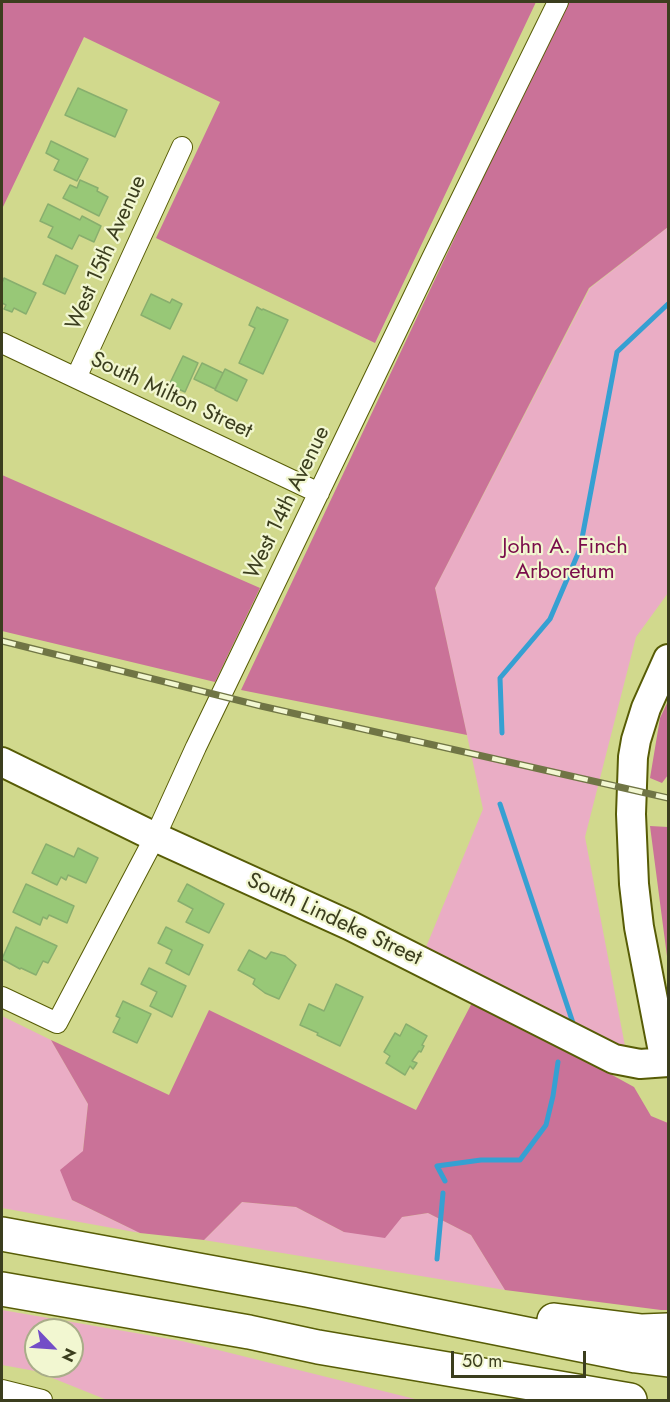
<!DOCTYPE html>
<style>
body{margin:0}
#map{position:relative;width:670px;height:1402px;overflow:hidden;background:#d1d98d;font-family:Jost,sans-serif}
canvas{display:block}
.frame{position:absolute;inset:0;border:3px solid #3b3e1e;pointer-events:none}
.north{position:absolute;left:24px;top:1318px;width:60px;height:60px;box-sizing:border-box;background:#f2f7d1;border:2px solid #a9ad89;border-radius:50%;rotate:115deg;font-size:16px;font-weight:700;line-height:24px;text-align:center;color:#3b3e1e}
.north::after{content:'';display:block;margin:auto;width:21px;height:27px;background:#734ec7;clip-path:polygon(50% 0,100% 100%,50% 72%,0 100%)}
.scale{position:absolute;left:451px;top:1351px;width:135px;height:27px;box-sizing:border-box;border:3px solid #3b3e1e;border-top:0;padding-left:8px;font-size:18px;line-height:21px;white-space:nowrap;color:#3b3e1e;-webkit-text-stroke:4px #f2f7d1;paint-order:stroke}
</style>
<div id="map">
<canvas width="670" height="1402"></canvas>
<div class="frame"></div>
<div class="north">N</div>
<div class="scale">50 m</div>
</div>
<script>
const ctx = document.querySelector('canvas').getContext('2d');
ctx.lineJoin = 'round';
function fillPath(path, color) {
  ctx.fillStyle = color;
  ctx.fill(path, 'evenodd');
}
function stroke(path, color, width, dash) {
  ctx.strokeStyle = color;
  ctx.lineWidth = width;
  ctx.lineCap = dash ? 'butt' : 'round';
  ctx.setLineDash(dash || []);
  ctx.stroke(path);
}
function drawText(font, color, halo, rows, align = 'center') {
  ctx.font = font + ' Jost,sans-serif';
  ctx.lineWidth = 4.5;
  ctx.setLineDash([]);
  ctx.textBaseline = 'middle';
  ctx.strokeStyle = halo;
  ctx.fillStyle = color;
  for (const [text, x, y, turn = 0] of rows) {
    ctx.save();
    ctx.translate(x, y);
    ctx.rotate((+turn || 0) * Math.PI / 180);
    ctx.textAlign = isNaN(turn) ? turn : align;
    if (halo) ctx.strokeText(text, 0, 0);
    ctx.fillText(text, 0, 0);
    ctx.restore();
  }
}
const green = new Path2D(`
 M668,227v366l-32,44 -51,200 40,209 -91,-30 -110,-64 59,-143 -48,-221 155,-300z
 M2,1016l49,24 37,64 -5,47 -11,49 68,33 -138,-25z
 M242,1202l54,5 48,25 58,-15 26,-4 43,22 34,55 -301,-50z
 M2,1310l180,31 237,59h-312l-72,-29 -33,-6zM36,1330h36v36h-36z`);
const forest = new Path2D(`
 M2,2h534l-161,341 -219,-105 64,-136 -136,-65 -82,172z
 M566,2h102v225l-79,61 -154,300 32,147 -226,-45z
 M2,475l258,113 -45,94 -213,-51z
 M668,701v74l-6,8 -12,-5 10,-60z
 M650,826l18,1v137z
 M474,999l160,88 17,29 17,7v187h-7l-156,-20 -34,-55 -43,-22 -26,4 -17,21 -41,-6 -48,-25 -54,-5 -38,38 -64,-7 -68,-33 -12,-30 23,-19 5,-47 -37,-64 118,55 40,-85 207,100z`);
const stream = new Path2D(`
 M502,733l-2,-55 50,-59 30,-70 37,-197 51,-48
 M500,804l73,219
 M445,1181l-8,-15 44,-6h39l26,-35 7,-29 5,-34
 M437,1259l6,-66`);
const building = new Path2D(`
 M78,88l49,22 -12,27 -50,-22z
 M51,141l37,18 -11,22 -23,-11 5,-10 -13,-7z
 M80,180l18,8 -1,3 11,6 -9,19 -36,-18 7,-13 7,3z
 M48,204l32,16 2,-4 19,10 -7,16 -15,-7 -7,14 -24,-12 5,-10 -13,-6z
 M56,255l22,11 -13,28 -22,-10z
 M4,278l32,15 -10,21 -12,-6 -2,4 -8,-3 2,-4 -4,-2v-20z
 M151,294l19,9 2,-4 10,5 -12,25 -29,-14z
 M257,307l5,3 1,-1 25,11 -25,54 -24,-11 16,-35 -6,-3z
 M183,356l15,7 -13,29 -16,-7z
 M202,363l21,10 -8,16 -21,-10z
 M225,369l22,11 -10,21 -22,-11z
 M46,844l28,13 4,-9 20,10 -12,25 -18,-8 -2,5 -5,-3 -4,8 -25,-12z
 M26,884l48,22 -7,17 -18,-8 -2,4 -4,-2 -3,8 -27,-13z
 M187,884l37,20 -15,29 -23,-11 7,-13 -15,-8z
 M16,927l41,19 -9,17 -5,-2 -7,14 -15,-7 -1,1 -18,-10z
 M166,927l37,18 -14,30 -23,-12 6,-13 -14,-7z
 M249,950l17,9 5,-7 14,4 11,9 -17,34 -14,-6 -12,-9 2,-5 -17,-9z
 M149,968l37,18 -14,31 -22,-11 7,-14 -16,-8z
 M336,984l27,13 -23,49 -23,-11 1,-2 -18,-8 9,-21 15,7z
 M123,1001l28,13 -14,29 -24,-11 7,-14 -4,-2z
 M406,1024l21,12 -5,9 2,1 -3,6 -2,-1 -7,10 5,2 -4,6 -3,-3 -5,9 -19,-12 4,-7 -6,-4 11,-19 5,3z`);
const street = new Path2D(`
 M2,343l317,150
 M76,378l106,-231
 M2,997l55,26 98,-186 41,-90 236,-489 126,-256
 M2,1390l40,10`);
const secondary = new Path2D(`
 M2,762l153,75 196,89 263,133 26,5 28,-2
 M665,1062l-26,-135 -5,-43 -3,-70 2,-57 3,-17 10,-32 22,-49`);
const highway = new Path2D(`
 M2,1234l305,56 329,66 32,4
 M2,1289l247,43 69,15 312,53
 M554,1320l88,11 26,-1`);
const rail = new Path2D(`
 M2,641l259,65 407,92`);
const streetNames = [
 ["West 15th Avenue",107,253,-66],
 ["South Milton Street",171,396,25],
 ["West 14th Avenue",288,503,-64],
 ["South Lindeke Street",334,920,25]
];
const parkNames = [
 ["John A. Finch",565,548],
 ["Arboretum",565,573]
];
fillPath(green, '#eaadc5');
fillPath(forest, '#ca7298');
stroke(stream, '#36a0d2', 5);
fillPath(building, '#98c877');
stroke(building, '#88ae6e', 1.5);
stroke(street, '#575c06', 22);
stroke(secondary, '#575c06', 32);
stroke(highway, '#575c06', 36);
stroke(street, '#fff', 20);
stroke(secondary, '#fff', 28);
stroke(highway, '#fff', 33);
stroke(rail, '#707545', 7);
stroke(rail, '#f2f7d1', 4.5, [14]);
drawText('22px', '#3b3e1e', '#f2f7d1', streetNames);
drawText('22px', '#7a0c4a', '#f2f7d1', parkNames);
</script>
